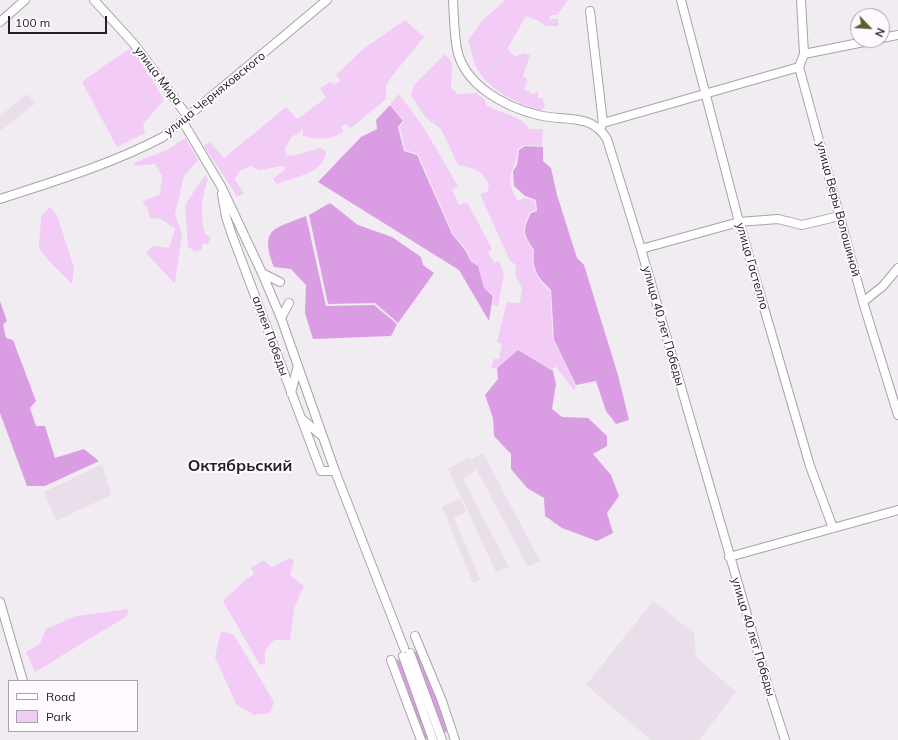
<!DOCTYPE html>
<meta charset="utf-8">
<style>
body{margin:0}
#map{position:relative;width:898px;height:740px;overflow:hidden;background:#f1ecf2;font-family:Mulish,sans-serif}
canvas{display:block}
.legend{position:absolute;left:8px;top:680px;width:130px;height:52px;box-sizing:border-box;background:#fefaff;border:1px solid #a6a3a7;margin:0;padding:5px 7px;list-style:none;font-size:12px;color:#222022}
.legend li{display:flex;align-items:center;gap:8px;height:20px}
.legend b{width:20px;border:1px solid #a6a3a7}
.north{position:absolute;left:850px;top:8px;width:40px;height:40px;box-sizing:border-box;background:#fefaff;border:1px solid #a6a3a7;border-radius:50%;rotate:115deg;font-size:11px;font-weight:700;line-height:16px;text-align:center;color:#222022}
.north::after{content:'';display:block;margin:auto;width:14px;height:18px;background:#5d602e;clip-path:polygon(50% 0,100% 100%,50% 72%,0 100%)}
.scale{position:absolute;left:8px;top:16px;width:99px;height:18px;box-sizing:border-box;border:2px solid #222022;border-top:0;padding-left:5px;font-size:12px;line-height:14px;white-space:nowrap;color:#222022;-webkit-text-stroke:3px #fefaff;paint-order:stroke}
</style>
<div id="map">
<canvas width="898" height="740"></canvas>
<ul class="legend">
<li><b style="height:5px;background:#fff"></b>Road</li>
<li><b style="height:11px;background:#f2ccf7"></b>Park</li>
</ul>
<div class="north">N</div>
<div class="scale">100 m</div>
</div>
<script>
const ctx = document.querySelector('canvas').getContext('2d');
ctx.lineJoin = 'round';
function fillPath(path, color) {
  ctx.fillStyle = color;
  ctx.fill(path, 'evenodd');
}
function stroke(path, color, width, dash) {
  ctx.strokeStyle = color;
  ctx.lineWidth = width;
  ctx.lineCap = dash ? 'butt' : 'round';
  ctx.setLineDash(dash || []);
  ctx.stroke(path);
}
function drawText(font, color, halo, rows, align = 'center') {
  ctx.font = font + ' Mulish,sans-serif';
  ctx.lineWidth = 4;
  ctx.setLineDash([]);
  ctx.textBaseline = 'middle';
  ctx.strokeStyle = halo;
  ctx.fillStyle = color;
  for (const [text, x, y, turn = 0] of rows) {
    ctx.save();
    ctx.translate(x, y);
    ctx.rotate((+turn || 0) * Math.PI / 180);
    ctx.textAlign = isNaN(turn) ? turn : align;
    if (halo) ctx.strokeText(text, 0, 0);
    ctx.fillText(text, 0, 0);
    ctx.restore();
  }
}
const built = new Path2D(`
 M27,94l9,9 -36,28v-15z
 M483,453l57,108 -12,6 -57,-108z
 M469,457l7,13 -13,9 46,88 -13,5 -48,-103z
 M102,464l9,31 -55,26 -12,-29z
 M460,498l6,14 -12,6 26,61 -7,4 -31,-76z
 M653,601l41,32 2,24 40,35 -37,48h-48l-65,-55z`);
const green = new Path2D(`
 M505,0h63l-11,15h-6l-2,4h9v7h-13l-6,-5 -13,-5 -19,33 8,8 8,-4 7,2 -7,21 5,4 -4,9 9,5 5,-3v7h5l2,8 -4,5c-24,-8 -56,-22 -66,-47 -3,-8 -4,-16 -7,-24l14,-19z
 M405,20l19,17 -32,39 -6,10v13l-35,29 -6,-4 -4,3 2,5c-12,8 -26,8 -40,4v-7l-5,5 -6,2 -7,13 2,7 9,-1 24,-7 6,3c0,22 -32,26 -49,33l-4,-5 12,-10 -2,-3 -24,4 -8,-4 -11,5 -5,8 9,15 -7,2 -33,-50 6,-4 14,16 62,-51 11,12 29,-21 -6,-10 10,-6 6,2 5,-4 -5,-5 26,-25z
 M133,47l31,53 -21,24 2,9 -28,14 -35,-65 30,-22z
 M445,54l7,9 -1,25 7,6 18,-1 9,7 1,5c16,10 31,8 44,24h13l-1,17 -18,-1 -6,4c-4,26 -15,26 0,52l6,-3 11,3 1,9 -6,2c-9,19 -8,21 3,38 -2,19 3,28 17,41l3,49 23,46 -2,4 -19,-24 -3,4 -34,-20 -22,18 -5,-1 3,-8h5l3,-15 -5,-2 10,-40 13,1 2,-15 -7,-14 1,-9 -6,-4 -30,-67 7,-2 2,-7c-6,-15 -16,-17 -31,-20l-17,-36 -15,-11 -15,-23 3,-10z
 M399,94l25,34 34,58 -6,4 7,15 8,-3 25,47 -4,3 6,11 5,-2 5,13 -6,32 -5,-1 1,-10 -10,-7 -6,-22 -7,-4 -4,-12 -14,-16 -35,-80 -13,-4 -5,-23 4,-6 -14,-17z
 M185,138l13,22 -14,16 -9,38 7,19 -7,51 -29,-31 7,-7 16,2 6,-19 -14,-10 -11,-1 -3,-11 -5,-5 18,-8 2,-18 -7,-12 -22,2 3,-4 31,-12z
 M205,175l3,4c-7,20 -8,34 -3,55l6,4 -4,7 -4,-2 -2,7 -5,2 -8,-5 -3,-42z
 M50,207l7,8 17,53 -2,16 -22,-22 -11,-14 2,-32z
 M291,558l3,3 -4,14 14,11 -10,22 -4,32h-16l-9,11v13l-5,1 -37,-64 21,-20 10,-7 -3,-6 13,-8 7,7z
 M128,609l-1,7 -92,56 -9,-20 14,-8 6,-15 30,-13z
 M221,631l13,4 40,67 -4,11 -16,2 -18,-11 -21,-47z`);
const forest = new Path2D(`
 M390,105l13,16 -5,6 6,24 13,4 35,79 14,17 5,11 7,4 6,22 9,8 -4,25 -30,-51 -141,-88 43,-45 16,-8 -1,-9z
 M525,146l18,1v14l8,7 6,27 20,63 7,7 34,110 11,45 -13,4 -10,-13 -10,-30 -20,4 -22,-45 -3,-50c-14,-13 -19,-21 -17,-40 -11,-17 -12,-19 -3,-37l6,-2 -1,-11 -11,-4 -11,-10 -1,-15 4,-6 2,-15z
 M330,203l28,22 34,12 29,20 2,8 11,8 -36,50 -23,-20 -47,1 -19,-89z
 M306,216l20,90 48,-1 23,19 -6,12 -78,3 -8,-26 1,-28 -15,-16 -17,-2c-15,-39 0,-38 32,-51z
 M0,301l7,20 -4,4 3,13 7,2 23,61 -6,7 6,18h9l10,32 29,-9 15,12 -54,25h-18l-27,-73z
 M518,350l35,21 3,13 -4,25 10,8 26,1 19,18v10l-14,8 18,21 8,21 -12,17 6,20 -16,8 -35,-13 -17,-12 -1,-18 -17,-10 -16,-19v-15l-17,-18 -1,-18 -8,-23 13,-16 -1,-11z
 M419,649l29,82 -7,3 -27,-81z
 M396,659l7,3 28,75 -6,3z`);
const street = new Path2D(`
 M94,0l40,44 54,73
 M453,0c1,16 1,33 4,49 7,36 48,58 81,66 27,7 52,-3 69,24l34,110 127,438 17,53
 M681,0l58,222 71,244 23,62
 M801,0l3,54 -5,13 64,235 35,113
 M590,11l13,112
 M0,22l25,-22
 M882,38l16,-3
 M804,54l70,-14
 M183,122l38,64 41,87 19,45 54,153 69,177
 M600,129l3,-6 196,-56
 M222,194l4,23 6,18 89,236h14
 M0,199c55,-18 112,-35 163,-62l164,-137
 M641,249l98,-27 39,-3 24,6 38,-9
 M262,273l18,9
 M863,302l20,-16 15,-18
 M281,318l8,-15
 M291,393l6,-24
 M302,419l20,17
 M729,557l169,-47
 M0,602l23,79
 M415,636l27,65 13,39
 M410,653l32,87
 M403,656l30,84
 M391,660l30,80`);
const streetNames = [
 ["улица Мира",158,76,53],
 ["улица Черняховского",215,94,-39],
 ["улица Веры Волошиной",838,209,75],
 ["улица Гастелло",752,266,74],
 ["улица 40 лет Победы",663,326,74],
 ["аллея Победы",270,336,70],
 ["улица 40 лет Победы",753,637,73]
];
const districtNames = [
 ["Октябрьский",240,466]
];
fillPath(built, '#e9deea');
fillPath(green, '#f2ccf7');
fillPath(forest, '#da9de3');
stroke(street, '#a7a3a8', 10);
stroke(street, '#fff', 8);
drawText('12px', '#222022', '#fefaff', streetNames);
drawText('bold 16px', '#222022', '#fefaff', districtNames);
</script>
